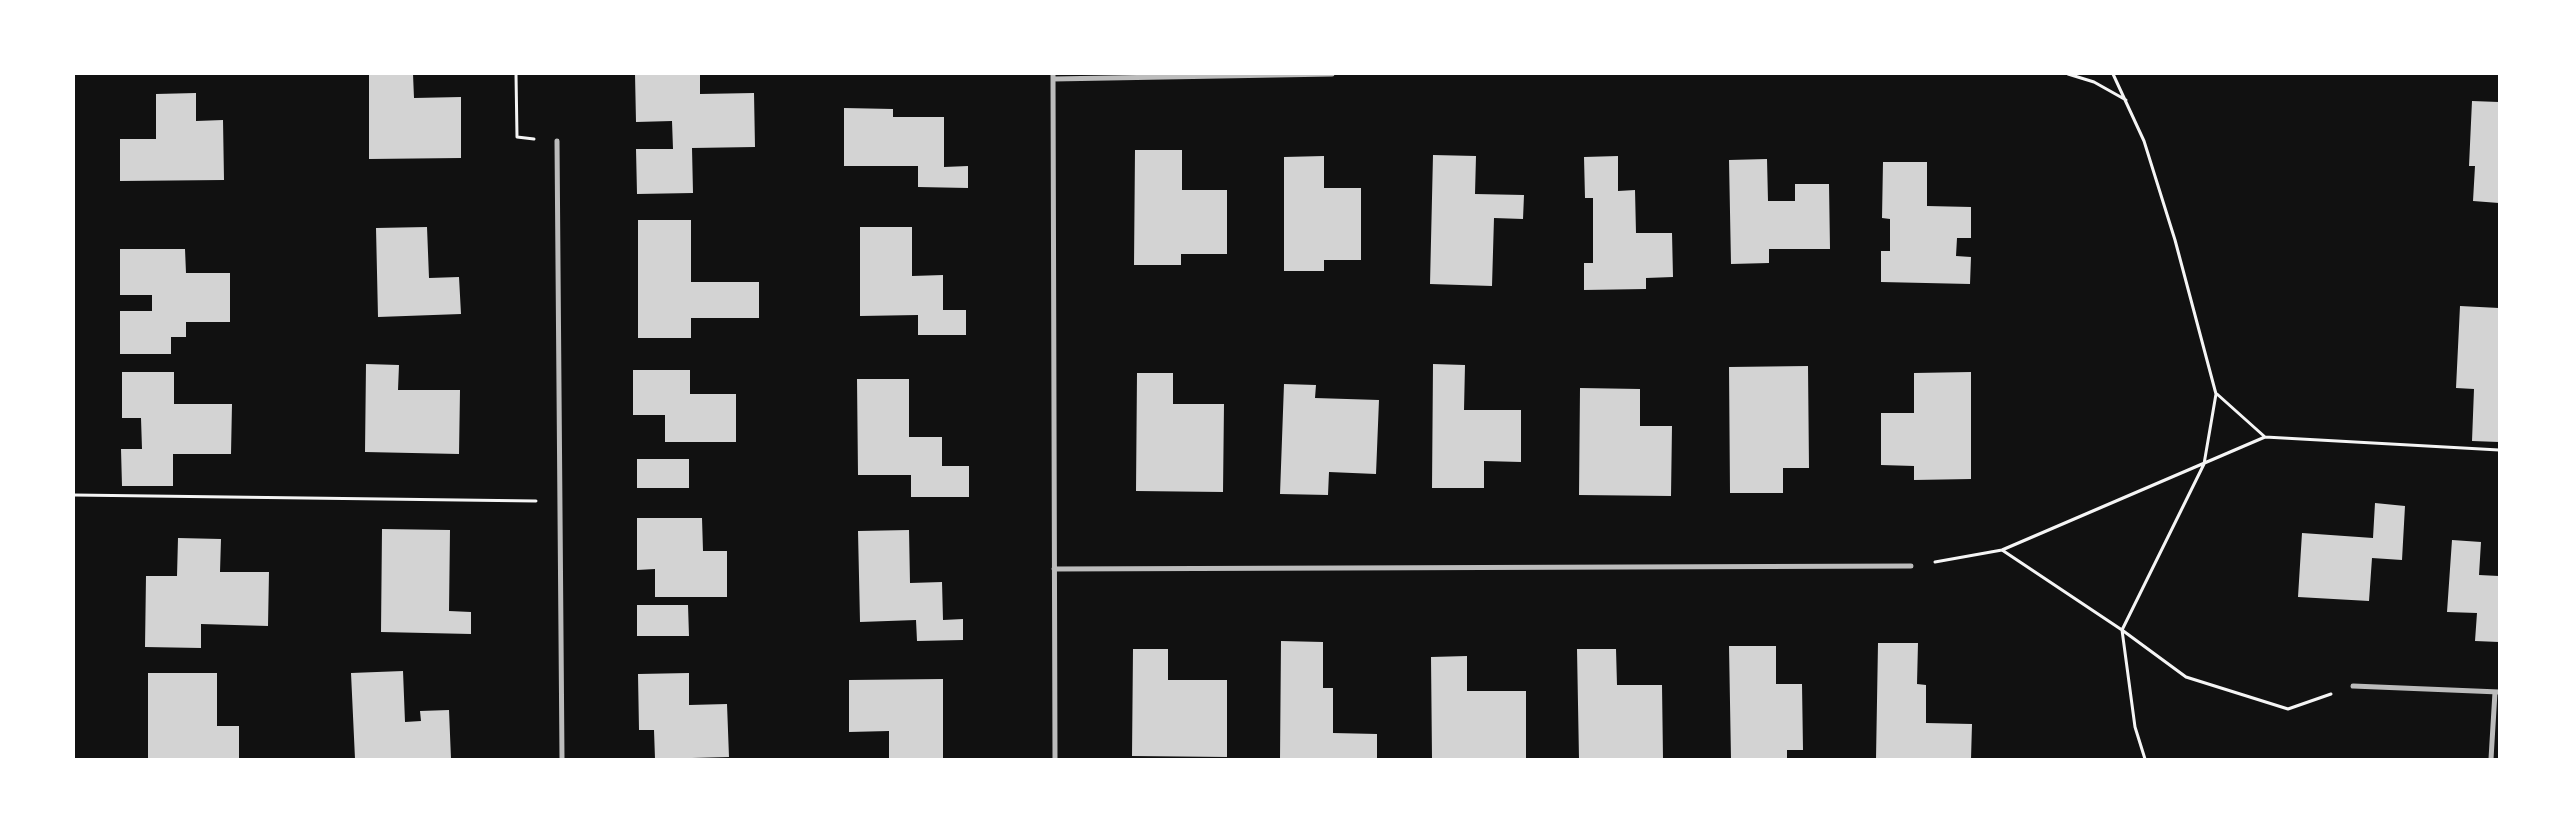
<!DOCTYPE html>
<style>
body{margin:0}
#map{position:relative;width:2573px;height:833px;overflow:hidden;background:#111;font-family:Merriweather,serif}
canvas{display:block}
.frame{position:absolute;inset:0;border:75px solid #fff;pointer-events:none}
</style>
<div id="map">
<canvas width="2573" height="833"></canvas>
<div class="frame"></div>
</div>
<script>
const ctx = document.querySelector('canvas').getContext('2d');
ctx.lineJoin = 'round';
function fillPath(path, color) {
  ctx.fillStyle = color;
  ctx.fill(path, 'evenodd');
}
function stroke(path, color, width, dash) {
  ctx.strokeStyle = color;
  ctx.lineWidth = width;
  ctx.lineCap = dash ? 'butt' : 'round';
  ctx.setLineDash(dash || []);
  ctx.stroke(path);
}
const building = new Path2D(`
 M369,74h44l1,24 47,-1v61l-92,1z
 M635,74h65v20l54,-1 1,54 -63,1 1,45 -56,1 -1,-45h37l-1,-28 -36,1z
 M196,93v28l27,-1 1,60 -104,1v-42h36v-45z
 M2472,101l27,1v101l-26,-2 2,-35h-6z
 M844,108l49,1v8h51v50l24,-1v22l-50,-1v-21h-74z
 M1135,150h47v40h45v64h-46v11h-47z
 M1433,155l43,1 -1,38 49,1 -1,24 -29,-1 -2,68 -62,-2z
 M1324,156v32h37v72h-37v11h-40v-114z
 M1618,156v35l17,-1 1,43h36l1,44 -27,1v11l-62,1v-27h9v-65h-8l-1,-41z
 M1767,159l1,42h27v-17h34l1,65h-61v14l-38,1 -2,-104z
 M1883,162h44v44l44,1v31h-14l-1,18 15,1 -1,27 -89,-2v-31h9v-32l-8,-1z
 M638,220h53v62h68v36h-68v20h-53z
 M427,227l2,51 30,-1 2,37 -83,3 -2,-89z
 M860,227h52v49l31,-1v35h23v25h-48v-20l-58,1z
 M120,249h65l1,24h44v49h-44v15h-15v17h-51v-43h32v-16h-32z
 M2460,306l39,2v134l-27,-1 2,-52 -18,-1z
 M366,364l33,1 -1,25h62l-1,64 -94,-2z
 M1433,364l32,1 -1,45h57v52l-37,-1v27h-52z
 M1808,366l1,102h-26v25h-53l-1,-126z
 M633,370h57v24h46v48h-71v-27h-32z
 M122,372h52v32h58l-1,50h-58v32h-51l-1,-37h21l-1,-31h-19z
 M1971,372v107l-57,1v-14l-33,-1v-52h33v-40z
 M1137,373h36v31h51l-1,88 -87,-1z
 M857,379h52v58h33v29h27v31h-58v-22h-53z
 M1284,384l32,1 -1,13 64,2 -3,74 -47,-2 -1,23 -48,-1z
 M1580,388l60,1v37h32l-1,70 -92,-1z
 M637,459h52v29h-52z
 M2375,503l30,3 -3,54 -30,-2 -3,43 -71,-4 4,-64 71,5z
 M637,518h65l1,33h24v46h-72v-28l-18,1z
 M382,529l68,1 -1,81 22,1v22l-90,-2z
 M909,530l1,53 32,-1 1,38 20,-1v21l-46,1 -1,-21 -56,2 -2,-91z
 M178,538l43,1 -1,33h49l-1,54 -67,-2v24l-56,-1 1,-71h31z
 M2452,540l29,2 -2,33 20,1v66l-24,-1 2,-28 -30,-1z
 M637,605h51l1,31h-52z
 M1281,641l42,1v46h10v45l44,1v25h-97z
 M1878,643h40l-1,41 9,1v38l46,1 -1,35h-95z
 M1729,646h47v38h26l1,66h-16v9h-56z
 M1133,649h35v31h59v77l-95,-1z
 M1577,649h39l1,36h45l1,74h-84z
 M1467,656v35h59v68h-94l-1,-102z
 M403,671l2,51 16,-1 -1,-10 29,-1 2,49h-96l-4,-86z
 M148,673h69v53h22v33h-91z
 M689,673v32l38,-1 2,53 -74,2 -1,-29h-15l-1,-56z
 M943,679v80h-54v-28l-40,1v-52z`);
const path = new Path2D(`
 M516,74l1,63 17,2
 M2068,74l26,8 32,18
 M2113,74l31,67 31,99 41,154 -12,70 -82,166 13,97 10,32
 M2217,394l48,43
 M74,495l462,6
 M2002,550l120,80 64,47 102,32 43,-15
 M1935,562l67,-12 263,-113 234,13`);
const minor = new Path2D(`
 M1053,74l2,685
 M1053,79l279,-5
 M557,141l5,618
 M1054,569l857,-3
 M2353,686l146,6
 M2491,759l4,-67`);
fillPath(building, '#d3d3d3');
stroke(path, '#f5f5f5', 3);
stroke(minor, '#bcbcbc', 5);
</script>
